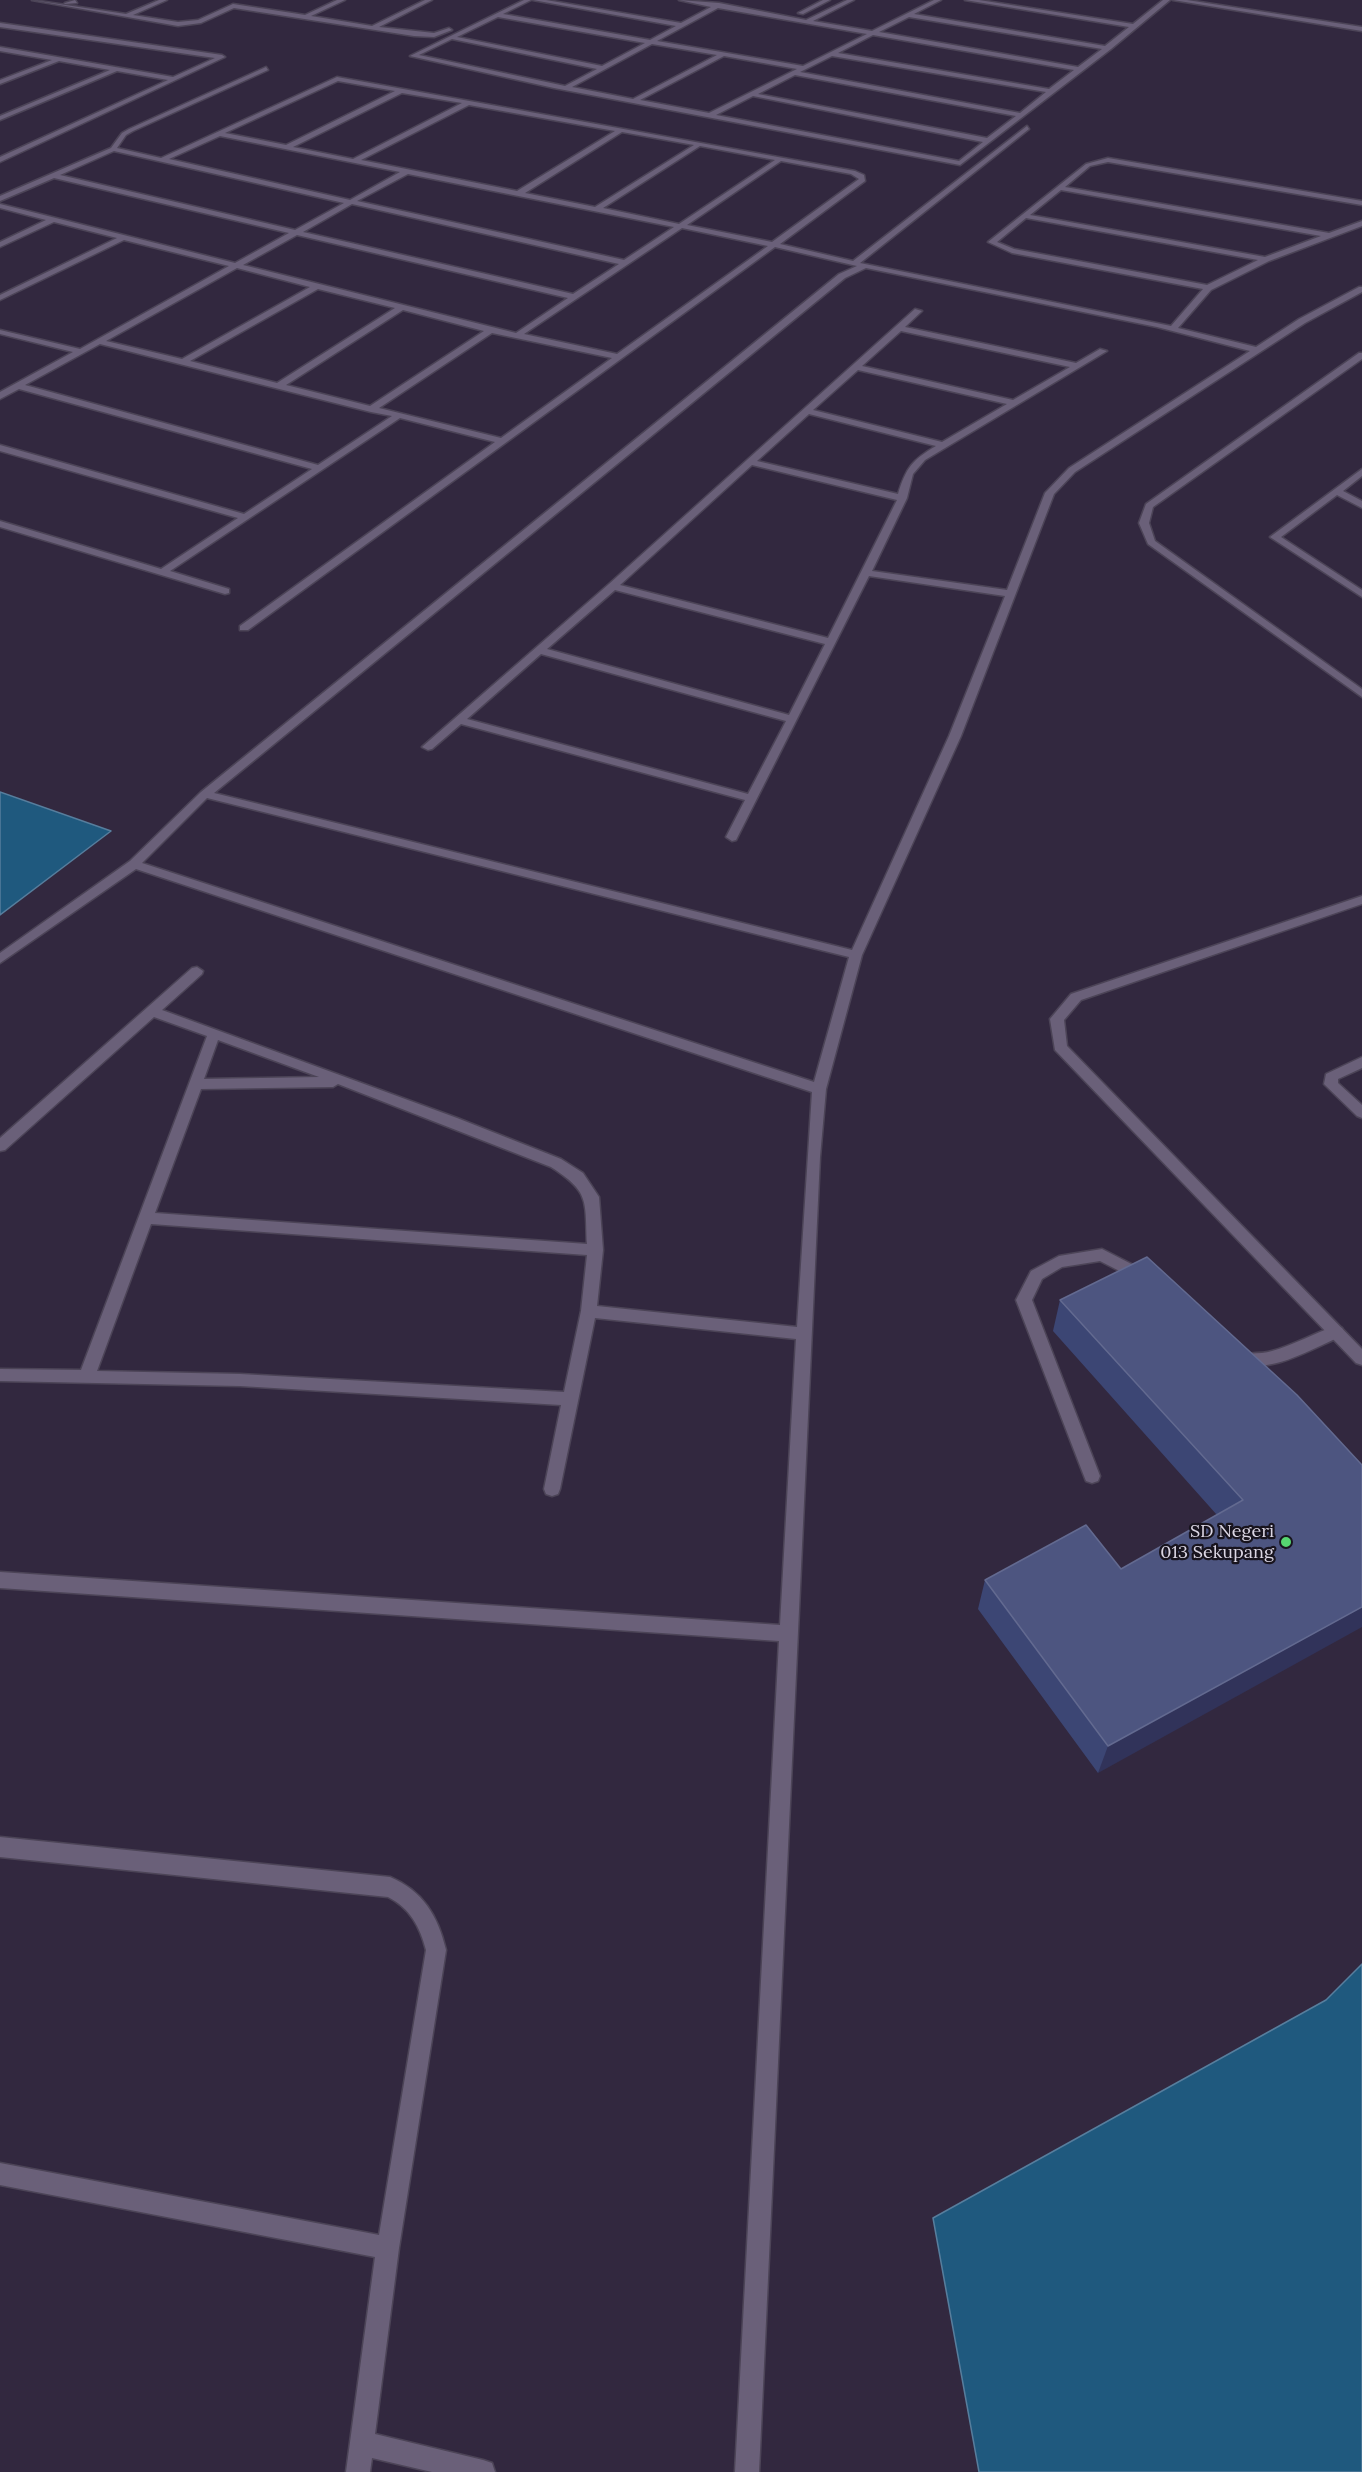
<!DOCTYPE html>
<style>
body{margin:0}
canvas{display:block;background:#32283f}
</style>
<canvas width="1362" height="2472"></canvas>
<script>
const ctx = document.querySelector('canvas').getContext('2d');
ctx.lineJoin = 'round';
function fillPath(path, color) {
  ctx.fillStyle = color;
  ctx.fill(path, 'evenodd');
}
function stroke(path, color, width, dash) {
  ctx.strokeStyle = color;
  ctx.lineWidth = width;
  ctx.lineCap = dash ? 'butt' : 'round';
  ctx.setLineDash(dash || []);
  ctx.stroke(path);
}
function drawText(font, color, halo, rows, align = 'center') {
  ctx.font = font + ' Lora,serif';
  ctx.lineWidth = 4.5;
  ctx.setLineDash([]);
  ctx.textBaseline = 'middle';
  ctx.strokeStyle = halo;
  ctx.fillStyle = color;
  for (const [text, x, y, turn = 0] of rows) {
    ctx.save();
    ctx.translate(x, y);
    ctx.rotate((+turn || 0) * Math.PI / 180);
    ctx.textAlign = isNaN(turn) ? turn : align;
    if (halo) ctx.strokeText(text, 0, 0);
    ctx.fillText(text, 0, 0);
    ctx.restore();
  }
}
const water = new Path2D(`
 M0,792l111,39 -111,84z
 M1362,1964v508h-383l-46,-254 393,-218z`);
const service = new Path2D(`
 M75,0l2,3 -13,1 1,-1z
 M1102,1249l47,24 3,4 -3,4h-10l-39,-20 -38,6 -20,12 -10,21 68,176 -2,5 -6,2 -6,-2 -2,-5 -68,-176 15,-29 28,-15z
 M1336,1326l6,2 2,4 -2,4c-33,14 -72,39 -108,27l-2,-4 2,-4c10,-3 25,0 38,-4 22,-6 42,-18 64,-25z`);
const minor = new Path2D(`
 M32,0l94,14 33,-14h8l-34,15 45,7 20,-2 35,-16 72,11 32,-15h8l-34,16 61,10 53,-26h7l-53,27 55,6 15,-5 3,2 -18,7 -20,-1 -180,-28 -33,15 -23,3z
 M524,0h7l-28,14 147,26 26,-14 -143,-26h13l135,23 30,-16 -32,-7 40,3 87,17 41,-20h7l-41,21 59,10 62,-31h7l-27,14 191,32 24,-19 -164,-27h14l154,24 30,-24h7l-59,49 -151,116 -406,-77 -144,-32zM718,8l149,26 -64,32 -146,-25zM498,17l147,26 -43,23 -145,-29zM909,17l193,32 -24,18 -199,-35zM873,35l201,35 -25,19 -211,-36zM452,39l145,30 -32,17 -146,-31zM652,44l65,11 -84,44 -61,-12zM724,56l73,13 -88,44 -69,-13zM832,56l214,36 -26,21 -220,-41zM795,75l221,41 -29,22 -229,-44zM753,96l230,46 -24,19 -243,-46z
 M823,0h7l-27,14 -5,-1z
 M1173,0h14l175,27v4z
 M0,23l222,32 3,2 -225,105v-5l168,-77 -51,-9 -117,49v-4l110,-46 -51,-9 -59,23v-4l52,-20 -52,-9v-4l173,30 42,-19 -215,-31z
 M266,67l2,3 -135,61 -7,4 -9,13 44,10 176,-81 518,94 9,4 1,6 -85,63 73,17 174,-135 2,3 -169,134 311,63 32,-37 -191,-36 -24,-11 98,-78 22,-6 254,43v4l-254,-43 -18,4 -25,21 264,46 33,-12v5l-93,35 -58,29 -33,38 78,19 43,-28 60,-32h3v5l-57,31 -230,149 -21,22 -93,242 -99,219 -36,134 -6,68 -61,1315h-24l44,-831 -779,-53v-16l780,53 16,-286 -201,-21 -35,171 -2,5 -6,2 -6,-2 -2,-5 17,-84 -321,-19 -240,-5v-12l81,1 126,-334 -53,-19 -149,133 -5,1v-13l192,-170 5,-1 6,4 -1,3 -40,36 295,108 104,41 22,14 16,24 4,53 -6,56 200,21 15,-235 -676,-223 -136,94v-10l130,-92 71,-69 638,-518 18,-8 -82,-19 -527,383h-8v-4l255,-184 -95,-24 -230,153 59,18v4l-4,1 -225,-67v-6l161,48 77,-51 -238,-67v-6l244,69 68,-45 -293,-80 -19,10v-7l73,-40 -73,-18v-4l80,19 149,-83 -105,-26 -124,60v-5l117,-57 -63,-16 -54,25v-5l46,-22 -46,-12v-4l235,59 54,-30 -235,-55 -54,23v-5l111,-48 11,-15 7,-4zM338,81l57,10 -109,54 -61,-12zM402,93l60,10 -109,56 -60,-12zM469,105l146,26 -98,60 -156,-31zM622,132l72,13 -99,62 -70,-14zM220,136l180,36 -50,28 -181,-41zM700,146l75,14 -96,64 -76,-16zM114,151l230,52 -49,27 -235,-55zM781,161l70,13 8,5 -87,63 -85,-17zM408,174l266,53 -50,33 -267,-59zM1061,190l260,46 -56,21 -235,-42zM352,204l267,60 -46,30 -270,-62zM1026,218l232,42 -51,25 -193,-36 -17,-7zM682,228l86,18 -151,108 -93,-20zM297,235l271,63 -52,35 -273,-68zM237,268l73,19 -128,72 -76,-18zM866,268l291,59 93,24 -181,117 -24,25 -38,97 -135,-19 35,-73 6,-24 12,-14 182,-109 -7,-2 -24,14 -171,-36 17,-16 -7,-2 -306,275 -187,163 6,3 4,-1 29,-25 284,76 -19,37 6,4 4,-1 133,-264 136,20 -56,140 -97,214 -638,-157 631,-515zM318,289l77,19 -118,75 -87,-22zM403,310l81,21 -114,75 -84,-21zM901,331l169,36 -57,33 -151,-34zM492,333l120,25 -111,80 -122,-30zM100,344l271,68 21,4 -74,49 -293,-80zM858,370l149,34 -65,38 -129,-32zM809,414l127,32c-24,14 -30,22 -38,48l-141,-33zM752,465l145,35 -69,138 -208,-53zM615,590l210,54 -36,71 -242,-66zM541,654l245,67 -38,73 -281,-75zM207,798l642,159 -35,125 -672,-219zM218,1040l101,37 -115,2zM338,1084l213,83c39,25 34,33 36,77l-432,-31 46,-124 132,-2zM151,1224l436,31 -6,56 -17,81 -324,-18 -143,-3z
 M1359,353h3v6l-209,148 -4,16 6,18 207,148v8l-214,-153 -9,-21 7,-19z
 M1362,469v7l-19,15 19,10v7l-25,-13 -56,42 81,53v7l-92,-60z
 M1362,896v8l-281,96 -17,20 3,26 295,303v16l-6,-2 -301,-313 -5,-31 21,-25z
 M1362,1057v11l-24,11v4l24,22v13l-5,-2 -33,-32 2,-10z
 M0,1837l390,40c33,14 48,39 56,73l-47,298 -24,186 108,26 9,3 3,9h-63l-60,-14 -2,14h-24l29,-215 -375,-72v-22l379,72 47,-285c-6,-23 -16,-42 -38,-53l-388,-40z`);
const wall = new Path2D(`
 M1060,1300l302,165 -264,308 -120,-164 7,-29 136,-11 96,-54 -164,-184z`);
const shadedWall = new Path2D(`
 M1362,1607v20l-264,146 10,-27z`);
const building = new Path2D(`
 M1147,1257l150,138 65,70v142l-254,139 -123,-166 101,-55 35,44 122,-69 -183,-200z`);
const markers = [
 [1286,1542,6,"#56d671"]
];
const poiNames = [
 ["SD Negeri",1274,1532],
 ["013 Sekupang",1274,1553]
];
fillPath(water, '#1f597e');
stroke(water, '#577e9d', 1.5);
stroke(service, '#4c4457', 3);
stroke(minor, '#4c4457', 3);
fillPath(service, '#6a6079');
fillPath(minor, '#6a6079');
fillPath(wall, '#3c4674');
fillPath(shadedWall, '#31335a');
fillPath(building, '#4d5580');
stroke(building, '#636a90', 1.5);
for (const [x, y, r, color] of markers) {
  const dot = new Path2D();
  dot.arc(x, y, r, 0, 2 * Math.PI);
  ctx.fillStyle = color;
  ctx.fill(dot);
  stroke(dot, '#18141e', 2);
}
drawText('18px', '#dbd6e4', '#18141e', poiNames, 'right');
</script>
